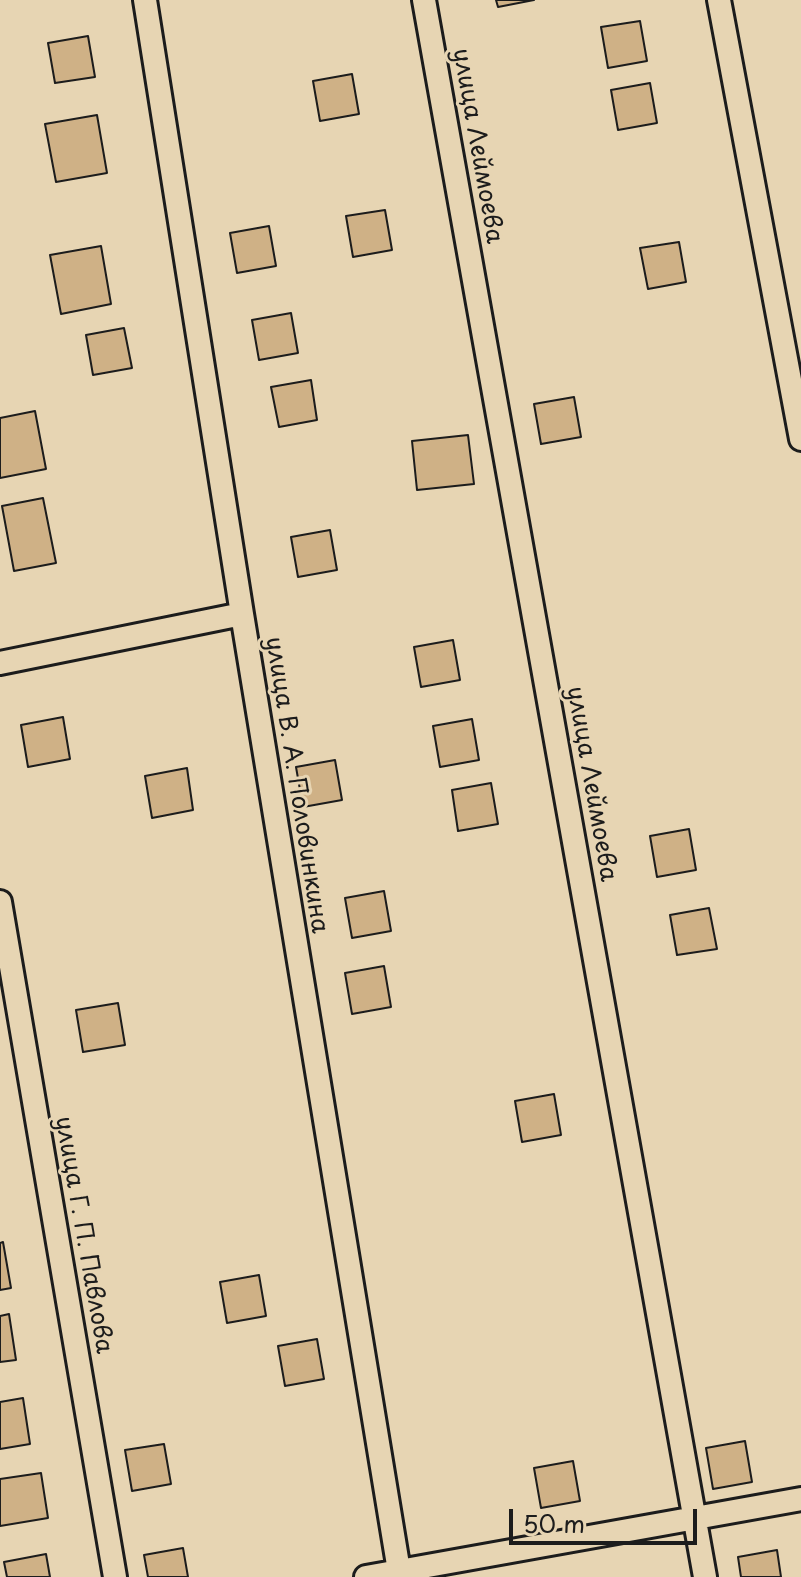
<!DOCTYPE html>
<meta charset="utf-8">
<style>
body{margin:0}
#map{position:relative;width:801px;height:1577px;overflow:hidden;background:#e7d5b3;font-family:"Playpen Sans",sans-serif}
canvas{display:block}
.scale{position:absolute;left:509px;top:1509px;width:188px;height:36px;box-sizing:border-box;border:4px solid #1c1c1c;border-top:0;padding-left:10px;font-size:24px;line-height:28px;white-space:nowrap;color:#1c1c1c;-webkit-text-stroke:6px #e7d5b3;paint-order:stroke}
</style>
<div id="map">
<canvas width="801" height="1577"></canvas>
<div class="scale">50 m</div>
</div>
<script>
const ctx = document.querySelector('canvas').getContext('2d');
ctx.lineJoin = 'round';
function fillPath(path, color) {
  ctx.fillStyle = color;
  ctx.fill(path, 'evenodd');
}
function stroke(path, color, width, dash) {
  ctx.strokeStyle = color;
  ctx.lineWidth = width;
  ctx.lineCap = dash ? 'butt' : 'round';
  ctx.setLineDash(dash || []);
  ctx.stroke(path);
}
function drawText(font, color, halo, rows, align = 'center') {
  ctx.font = font + ' "Playpen Sans",sans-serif';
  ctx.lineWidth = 6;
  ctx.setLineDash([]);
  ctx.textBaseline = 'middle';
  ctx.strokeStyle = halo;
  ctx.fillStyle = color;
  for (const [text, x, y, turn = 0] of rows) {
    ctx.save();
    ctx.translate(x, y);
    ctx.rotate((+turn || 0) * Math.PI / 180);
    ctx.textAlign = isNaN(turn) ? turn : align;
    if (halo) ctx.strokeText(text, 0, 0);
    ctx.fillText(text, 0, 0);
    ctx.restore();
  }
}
const building = new Path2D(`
 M496,0h38l-36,7z
 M640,21l7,40 -39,7 -7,-41z
 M88,36l7,41 -40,6 -7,-40z
 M352,74l7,40 -39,7 -7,-40z
 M650,83l7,40 -39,7 -7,-40z
 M97,115l10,58 -51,9 -11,-58z
 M385,210l7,40 -39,7 -7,-41z
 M269,226l7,40 -39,7 -7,-40z
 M679,242l7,40 -38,7 -8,-41z
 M101,246l10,58 -50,10 -11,-59z
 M291,313l7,40 -39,7 -7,-40z
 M124,328l8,40 -39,7 -7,-40z
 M311,380l6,40 -38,7 -8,-40z
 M574,397l7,40 -40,7 -7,-40z
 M35,411l11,58 -46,9v-60z
 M468,435l6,49 -57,6 -5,-49z
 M43,498l13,65 -42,8 -12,-65z
 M330,530l7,40 -39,7 -7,-40z
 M453,640l7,40 -39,7 -7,-40z
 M63,717l7,42 -42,8 -7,-42z
 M472,719l7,41 -39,7 -7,-41z
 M335,760l7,40 -39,7 -7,-40z
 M187,768l6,42 -41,8 -7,-42z
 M491,783l7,41 -40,7 -6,-41z
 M689,829l7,41 -39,7 -7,-41z
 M384,891l7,40 -39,7 -7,-40z
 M709,908l8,41 -40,6 -7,-40z
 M384,966l7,41 -39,7 -7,-41z
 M118,1003l7,42 -42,7 -7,-42z
 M554,1094l7,41 -39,7 -7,-41z
 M3,1242l8,46 -11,2v-47z
 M259,1275l7,41 -39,7 -7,-41z
 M9,1314l7,46 -16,2v-46z
 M317,1339l7,40 -39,7 -7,-40z
 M23,1398l7,46 -30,5v-47z
 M745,1441l7,41 -39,7 -7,-41z
 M164,1444l7,40 -39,7 -7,-41z
 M573,1461l7,40 -39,7 -7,-40z
 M41,1473l7,45 -48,8v-47z
 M183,1548l5,29h-40l-4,-22z
 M777,1550l4,27h-40l-3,-20z
 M46,1554l4,23h-43l-3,-15z`);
const street = new Path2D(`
 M145,0l97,614 158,963
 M424,0l281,1577
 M719,0l82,439
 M0,663l242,-49
 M0,902l115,675
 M366,1577l435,-78`);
const streetNames = [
 ["улица Леймоева",477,146,80],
 ["улица Леймоева",591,784,80],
 ["улица В. А. Половинкина",296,785,81],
 ["улица Г. П. Павлова",83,1235,80]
];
fillPath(building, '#cfb186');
stroke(building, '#1c1c1c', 2);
stroke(street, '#1c1c1c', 28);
stroke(street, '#e7d5b3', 22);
drawText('24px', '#1c1c1c', '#e7d5b3', streetNames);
</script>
